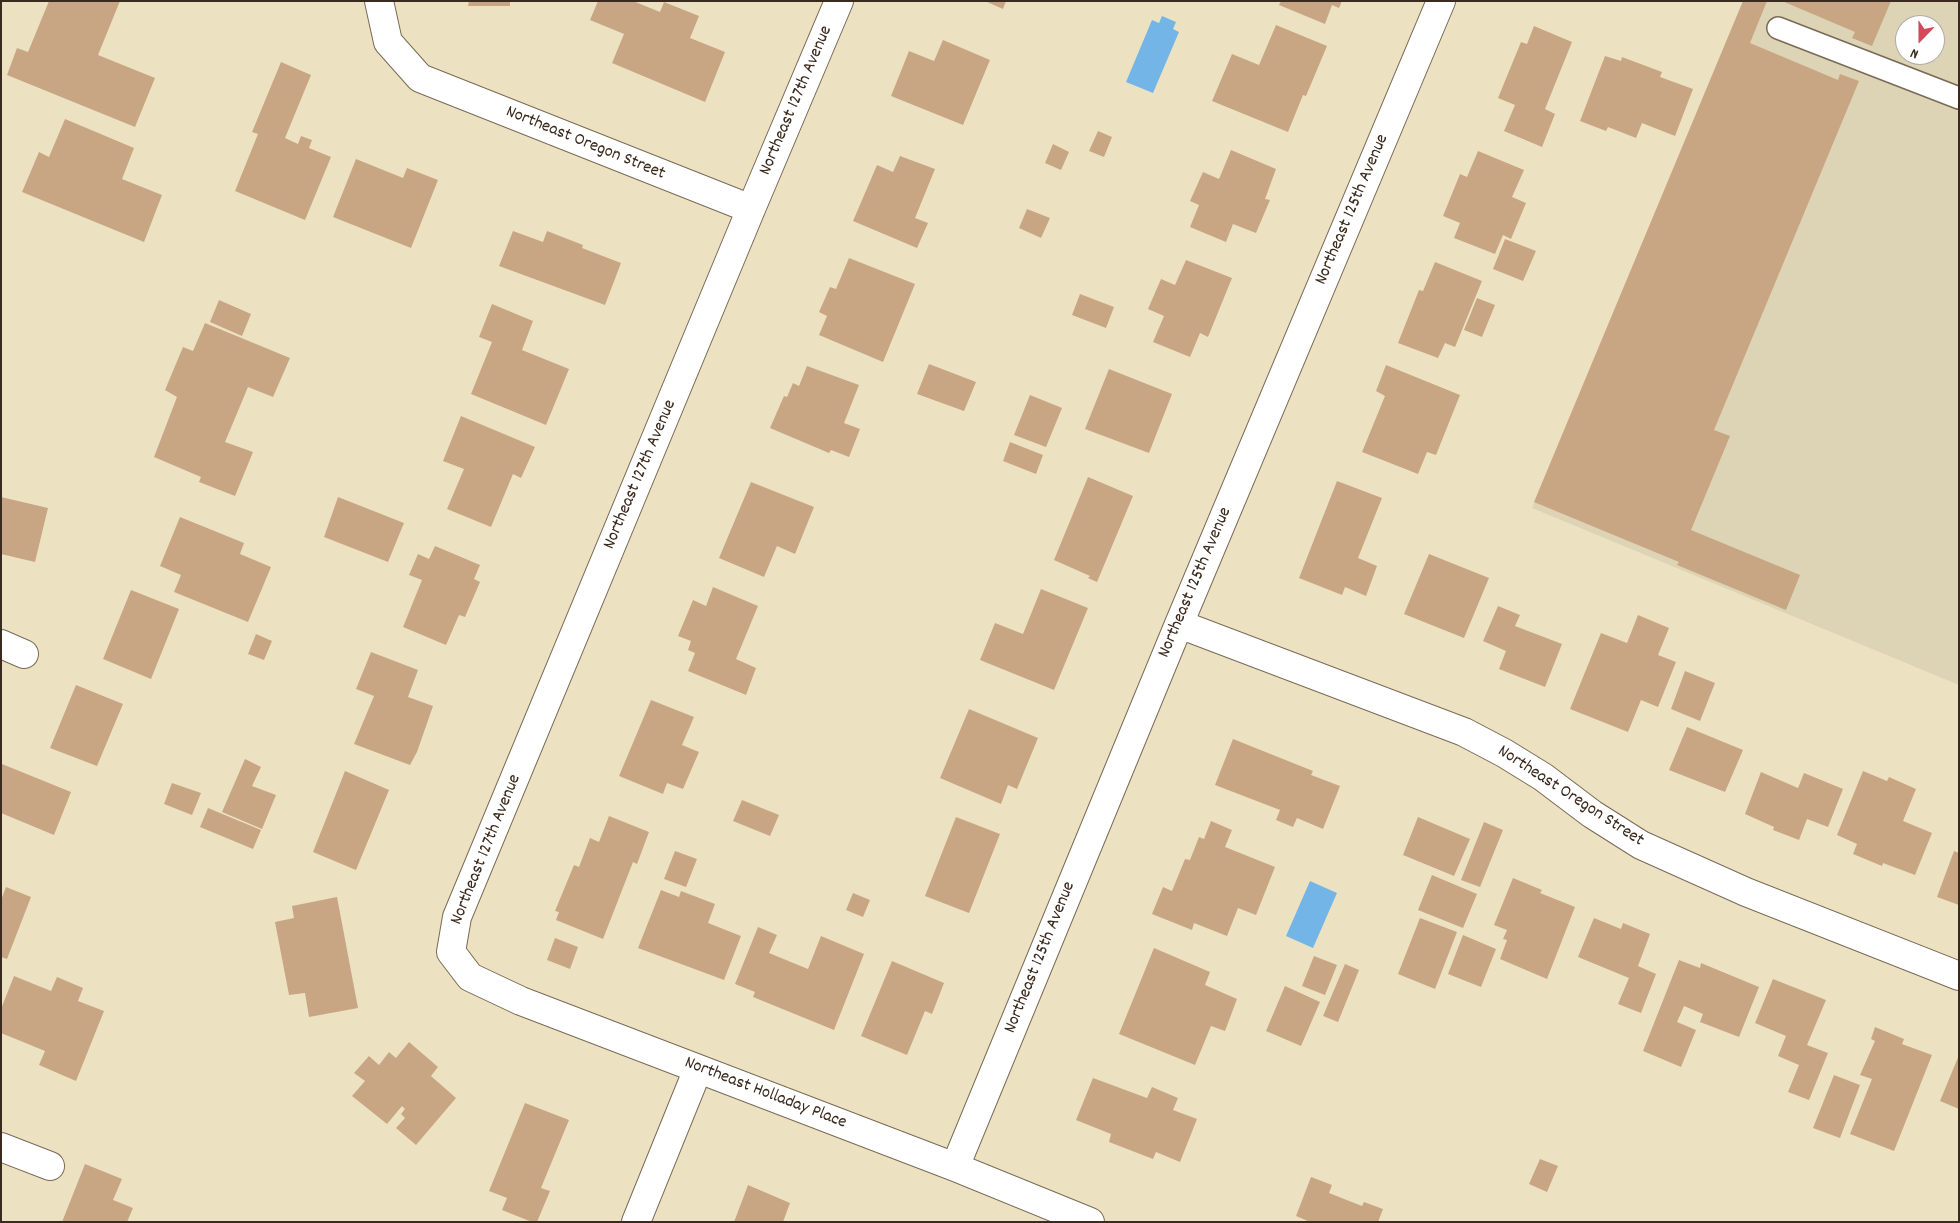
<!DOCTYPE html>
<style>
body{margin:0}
#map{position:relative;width:1960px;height:1223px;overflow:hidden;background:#ece2c1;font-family:Dekko,sans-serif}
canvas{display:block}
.frame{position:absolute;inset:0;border:2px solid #3b2a1e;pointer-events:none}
.north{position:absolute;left:1895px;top:15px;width:50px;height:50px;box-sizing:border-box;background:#fff;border:1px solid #b1aaa5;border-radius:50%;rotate:202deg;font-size:14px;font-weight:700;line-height:20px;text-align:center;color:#3b2a1e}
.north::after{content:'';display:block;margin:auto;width:18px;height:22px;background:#d1495b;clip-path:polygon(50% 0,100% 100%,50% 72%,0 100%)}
</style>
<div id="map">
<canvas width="1960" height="1223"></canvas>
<div class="frame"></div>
<div class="north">N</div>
</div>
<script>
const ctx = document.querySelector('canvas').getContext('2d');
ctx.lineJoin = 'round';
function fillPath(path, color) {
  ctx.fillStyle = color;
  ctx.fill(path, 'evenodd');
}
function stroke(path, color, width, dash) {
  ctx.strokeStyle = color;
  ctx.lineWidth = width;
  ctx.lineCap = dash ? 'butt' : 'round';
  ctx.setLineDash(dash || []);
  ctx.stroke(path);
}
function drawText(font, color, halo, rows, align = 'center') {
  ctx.font = font + ' Dekko,sans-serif';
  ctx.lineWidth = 4;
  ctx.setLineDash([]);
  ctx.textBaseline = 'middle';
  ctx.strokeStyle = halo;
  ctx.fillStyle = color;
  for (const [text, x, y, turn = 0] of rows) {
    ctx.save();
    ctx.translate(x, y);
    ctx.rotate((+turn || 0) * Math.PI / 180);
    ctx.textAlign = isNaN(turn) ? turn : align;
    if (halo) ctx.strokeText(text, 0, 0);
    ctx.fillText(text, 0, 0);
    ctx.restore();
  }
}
const built = new Path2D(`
 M1743,1h216v684l-427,-177zM1905,25h30v30h-30z`);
const water = new Path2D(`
 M1162,16l14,6 -3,7 6,3 -26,61 -27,-11 26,-62 7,3z
 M1310,881l27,12 -24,55 -27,-12z`);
const building = new Path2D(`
 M49,1h71l-22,54 57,23 -20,49 -128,-52 10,-27 11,4z
 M469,1h41v5h-42z
 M598,1h35l27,11 4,-10 35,14 -9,22 35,14 -20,50 -93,-39 12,-29 -34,-14z
 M985,1h21l-3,8z
 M1281,1h61l-3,7 -7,-3 -7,19 -46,-19z
 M1743,1h24l-17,42 88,37 2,-6 19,7 -145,349 16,6 -39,94 109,45 -14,35 -109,-45 2,-3 -145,-60z
 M1782,1h109l-19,45 -20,-8 3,-6z
 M1276,25l51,21 -21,50 -3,-1 -15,37 -76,-31 20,-47 27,11z
 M1534,26l38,16 -27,67 10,5 -13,33 -38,-16 11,-26 -17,-7 23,-56 6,2z
 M943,40l47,20 -27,65 -72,-29 18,-45 25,10z
 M1605,56l16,5 1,-4 40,15 -2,5 33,12 -18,47 -33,-13 -6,15 -28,-11 -2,4 -26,-10z
 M281,62l30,13 -26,63 13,6 3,-8 11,4 -3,8 22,9 -26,63 -70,-29 23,-57 -6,-2z
 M65,119l69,29 -12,31 40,16 -18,47 -122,-50 17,-40 10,5z
 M1098,131l14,6 -8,20 -15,-6z
 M1053,144l16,8 -8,18 -16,-7z
 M1231,150l45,19 -11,30 5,1 -14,33 -23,-9 -7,18 -36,-15 9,-22 -9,-4 13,-29 16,7z
 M1478,151l46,19 -12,27 14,6 -15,36 -8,-4 -8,19 -41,-16 6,-15 -17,-7 17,-42 7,3z
 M900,156l35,13 -20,49 13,5 -11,25 -64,-27 24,-56 16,7z
 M356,159l47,19 4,-10 31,12 -27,68 -78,-31z
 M1027,209l23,9 -9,20 -22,-10z
 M513,231l30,11 4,-11 36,14 -1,3 39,15 -16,42 -106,-39z
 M1505,239l31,12 -13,30 -30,-12z
 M849,258l66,26 -32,78 -64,-27 8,-19 -8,-4 11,-25 6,2z
 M1186,260l46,18 -24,59 -8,-4 -10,24 -37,-15 11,-26 -16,-7 13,-30 14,6z
 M1435,262l47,19 -27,66 -10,-4 -7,15 -40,-15 21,-53 4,1z
 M1080,294l34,13 -8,21 -34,-13z
 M1477,298l18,7 -13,32 -18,-7z
 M219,300l32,14 -9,22 -32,-14z
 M492,304l41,17 -11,29 47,19 -23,56 -75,-31 21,-52 -13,-5z
 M205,323l85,35 -17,39 -25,-10 -23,55 28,10 -18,44 -36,-14 2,-5 -47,-20 23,-60 -12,-7 18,-43 10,4z
 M929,364l47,18 -12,29 -47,-17z
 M1386,365l74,30 -24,60 -9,-3 -9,22 -56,-22 23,-56 -9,-5z
 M807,366l52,19 -15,38 16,6 -11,28 -18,-7 -2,3 -59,-25 14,-32 3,1 6,-14 6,3z
 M1109,369l63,25 -23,59 -64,-24z
 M1030,395l32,13 -16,39 -32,-12z
 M461,416l74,31 -14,31 -8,-4 -22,53 -44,-18 17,-40 -21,-8z
 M1010,442l33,13 -7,19 -33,-13z
 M1088,477l45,19 -36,86 -9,-4 2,-2 -36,-16z
 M1337,481l45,17 -24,60 19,8 -11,30 -21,-9 -3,8 -43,-17z
 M751,482l63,25 -19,47 -18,-8 -13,31 -45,-19z
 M1,497l47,11 -13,54 -34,-8z
 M338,497l66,26 -16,39 -64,-25z
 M180,517l64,26 -4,11 31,13 -23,55 -74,-30 7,-17 -21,-9z
 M435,546l45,19 -6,14 6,3 -15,35 -6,-2 -13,30 -43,-18 19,-47 -13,-5 9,-21 11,5z
 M1429,554l60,24 -25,60 -60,-24z
 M713,587l45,19 -22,53 20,9 -10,27 -58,-24 7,-18 -7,-3 3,-9 -13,-5 15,-36 13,6z
 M1041,589l47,19 -34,82 -74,-30 15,-37 28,11z
 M131,590l48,19 -28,70 -48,-20z
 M1498,606l22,9 -5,11 47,18 -17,43 -46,-18 7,-18 -23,-10z
 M1638,615l31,13 -11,27 18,7 -18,45 -17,-7 -13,32 -58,-23 31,-76 26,10z
 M256,634l16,7 -8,19 -16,-6z
 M371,652l47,18 -10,27 25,9 -16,46 -7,13 -56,-21 20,-48 -18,-7z
 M1685,671l30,12 -15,38 -29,-12z
 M76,685l47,19 -26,62 -47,-18z
 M651,700l43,17 -12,28 17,7 -16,37 -16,-6 -4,11 -44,-18z
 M969,709l69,29 -21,51 -9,-4 -7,19 -61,-26z
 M1687,727l56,23 -18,42 -56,-22z
 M1233,739l80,32 -2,4 29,11 -17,43 -26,-11 -4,9 -17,-7 4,-10 -65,-25z
 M245,759l16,8 -9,19 24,9 -14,34 -40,-17z
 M2,764l69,28 -17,43 -53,-22z
 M345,771l44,19 -33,80 -43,-18z
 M1863,771l24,10 2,-4 27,12 -13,32 29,12 -17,42 -32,-12 -1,3 -29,-12 4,-10 -20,-9z
 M1761,772l37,16 6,-15 39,16 -15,38 -21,-8 -8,21 -26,-10 1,-3 -29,-13z
 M172,783l29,10 -9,22 -28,-11z
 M742,800l37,15 -9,21 -37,-15z
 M208,808l53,22 -8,19 -53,-22z
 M609,816l40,16 -12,32 -4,-2 -30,77 -47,-19 3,-8 -4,-1 19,-46 5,2 11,-29 9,4z
 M956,817l44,17 -31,79 -44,-17z
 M1418,817l52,22 -16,37 -51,-21z
 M1211,821l21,9 -7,17 50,20 -19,48 -18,-7 -11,28 -33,-13 -2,7 -40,-16 11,-27 9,4 13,-32 5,1 9,-23 5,2z
 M1484,822l19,8 -23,57 -19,-7z
 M675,851l22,8 -11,28 -22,-8z
 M1954,851l5,2v52l-22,-8z
 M1432,875l45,19 -14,34 -45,-18z
 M1513,878l29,12 -2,3 35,14 -28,72 -47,-20 7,-19 -4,-1 4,-9 -13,-5z
 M6,887l25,10 -24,62 -6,-2v-57z
 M661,890l18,7 2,-6 34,13 -7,19 33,13 -17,44 -86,-32z
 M853,893l17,7 -7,17 -17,-7z
 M337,897l21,111 -49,9 -4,-24 -16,2 -14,-73 19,-4 -2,-12z
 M1420,918l37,14 -22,57 -37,-15z
 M1594,918l27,11 2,-6 27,11 -12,32 18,8 -15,39 -23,-9 11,-26 -51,-21z
 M758,927l19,8 -8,18 39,16 13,-33 43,18 -30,76 -81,-33 2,-5 -20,-8z
 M1463,935l33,14 -15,38 -33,-13z
 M555,938l23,9 -8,22 -23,-9z
 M1154,948l56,24 -5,13 32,14 -12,32 -14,-5 -16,39 -76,-31z
 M1314,956l23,9 -12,30 -23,-9z
 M1679,960l21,8 1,-5 58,24 -20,50 -39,-15 3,-8 -19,-8 -7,16 19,8 -15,37 -38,-16z
 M892,961l52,22 -12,31 -7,-3 -18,44 -46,-19z
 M1345,964l14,6 -21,52 -15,-6z
 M14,976l37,15 6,-14 26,11 -5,13 26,10 -28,70 -37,-16 6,-14 -44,-18v-24z
 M1773,979l53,21 -19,45 21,8 -19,47 -21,-8 11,-27 -21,-9 8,-20 -31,-13z
 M1285,986l35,16 -19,44 -35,-15z
 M1875,1027l29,12 -2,5 30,11 -38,96 -44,-17 22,-55 -12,-4 15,-34 -4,-2z
 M409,1042l29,25 -7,9 25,22 -40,47 -20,-17 9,-10 -4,-4 4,-5 -3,-3 -15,18 -35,-28 13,-15 -11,-8 15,-17 10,9 10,-13 7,6z
 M1959,1055v54l-19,-8z
 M1834,1075l26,10 -20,53 -27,-10z
 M1093,1078l54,20 5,-11 26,11 -5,12 24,9 -17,43 -24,-10 -3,7 -44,-17 2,-8 -35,-14z
 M525,1103l44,17 -28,68 9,3 -13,31h-5l-30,-12 5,-12 -18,-7z
 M1540,1159l18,7 -11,26 -18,-8z
 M85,1164l37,15 -9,21 20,8 -6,14h-65z
 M1311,1177l21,8 -3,8 33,13 2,-4 19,7 -5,13h-68l-14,-6z
 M748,1185l42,18 -7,19h-49z`);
const service = new Path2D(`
 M1778,28l181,70`);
const minor = new Path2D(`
 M379,1l9,41 32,36 331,131
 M839,1l-88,208 -294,708 -6,35 19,25 51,24 434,166 135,55
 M1179,624l285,108 40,21 39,24 49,37 49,31 105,47 213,84
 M1,644l23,10
 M1,1147l49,19
 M955,1167l224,-543 262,-623
 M636,1222l62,-153`);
const streetNames = [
 ["Northeast 127th Avenue",797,101,-67],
 ["Northeast Oregon Street",585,144,22],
 ["Northeast 125th Avenue",1353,210,-67],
 ["Northeast 127th Avenue",641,475,-67],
 ["Northeast 125th Avenue",1196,583,-67],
 ["Northeast Oregon Street",1570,797,33],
 ["Northeast 127th Avenue",487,850,-68],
 ["Northeast 125th Avenue",1041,958,-68],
 ["Northeast Holladay Place",765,1094,21]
];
fillPath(built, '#dcd4b4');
fillPath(water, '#74b5e8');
fillPath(building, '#c9a683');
stroke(service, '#796a57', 24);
stroke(minor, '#796a57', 30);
stroke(service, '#fff', 21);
stroke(minor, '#fff', 28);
drawText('18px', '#3b2a1e', '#fff', streetNames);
</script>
